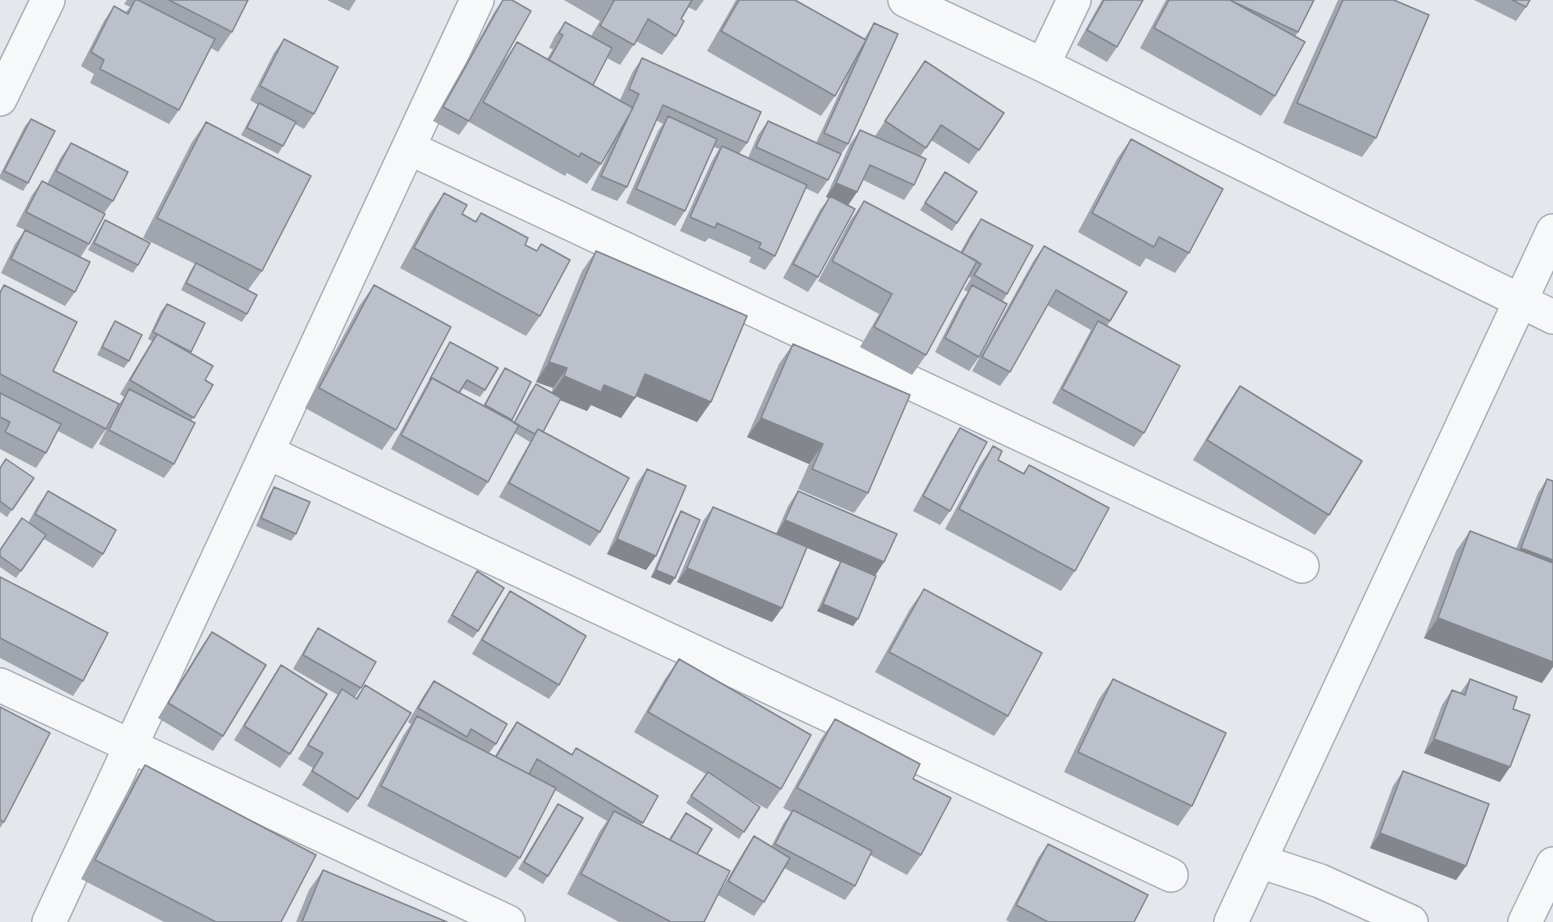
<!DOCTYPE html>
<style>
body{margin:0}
canvas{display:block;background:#e4e7ec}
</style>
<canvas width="1553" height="922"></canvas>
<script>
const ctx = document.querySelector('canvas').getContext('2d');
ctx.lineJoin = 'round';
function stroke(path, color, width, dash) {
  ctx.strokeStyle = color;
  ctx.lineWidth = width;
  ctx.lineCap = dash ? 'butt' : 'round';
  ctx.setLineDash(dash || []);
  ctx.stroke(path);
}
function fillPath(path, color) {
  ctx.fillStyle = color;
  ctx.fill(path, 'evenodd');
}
const minor = new Path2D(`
 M905,0l138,65 510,252
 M1043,65l31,-65
 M409,148l893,418
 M267,452l904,423
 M0,685l508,237
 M1259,861l61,20 91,41
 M49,922l428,-922
 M1231,922l322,-691
 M1525,922l28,-58`);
const tertiary = new Path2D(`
 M0,99l48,-99`);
const wall = new Path2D(`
 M127,0h121l-16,32 -14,20 -7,-4 -32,62 -10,14 -79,-41 4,-9 -13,-8 23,-45 10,-15 11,7 5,-6 -6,-3z
 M327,0h29l-7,11z
 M503,0l-34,121 -10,14 -26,-14 62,-110z
 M564,0h140l-8,11 -8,-4 -7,12 -5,17 -14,19 -26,-14 -16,24 -13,-7 -15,27 28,15 12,-27 10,-15 105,85 -8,11 9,4 10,-23 10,-14 48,22 33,-71 -14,24 -14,20 -114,-65 29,-51h59l69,39 10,-16 -26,121 -8,12 -12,24 -10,14 -13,-6 -30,68 -10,14 -16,-8 2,-5 -42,-19 -4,4 -25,-11 32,-70 7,-12 -5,-2 -29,64 -10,15 -49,-23 32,-72 5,-7 -7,-4 -29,67 -10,14 -26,-11 22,-47 -12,21 -14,20 -20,-11 -2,3 -96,-54 34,-60 14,-20 30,17 6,-10 -4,-1 6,-12 10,-14 26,14 9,-15z
 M1102,0h41l-26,47 -10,15 -30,-17z
 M1166,0h148l-16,32 -3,5 -20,59 -14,20 -121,-68z
 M1338,0h56l-18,138 -14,19 -79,-34z
 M1474,0h56l-4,7 -10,14z
 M284,39l30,75 -10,15 -9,-5 -12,22 -5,8 -37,-19 13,-24 4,-6 -8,-5 24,-47z
 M925,61l54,89 -10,14 -38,-24 -11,17 -6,28 -10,15 -41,-20 -6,12 -9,14 -30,71 -10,15 -25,-14 37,-68 9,-12 -3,-1 24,-53 10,-14 21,9 -6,-3z
 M31,119l-3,64 -5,8 -23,-12v-4l25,-49z
 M206,122l56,149 -14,19 -1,24 -5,8 -61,-32 10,-20 4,-6 -52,-26 49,-96z
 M1131,139l58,114 -14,20 -29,-15 -6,9 -62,-35 39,-73z
 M71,143l42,58 -9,12 -15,31 -9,14 -5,34 -10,14 -64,-33 14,-29 10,-14 -9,-4 16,-31 10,-14 5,3 14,-27z
 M945,172l32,20 -25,39 -32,-21z
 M444,193l18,21 13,7 6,-8 44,32 11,6 5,-7 -1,72 -14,20 -126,-68 30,-55z
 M864,201l96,52 11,-20 10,-14 26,75 -5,8 -23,55 -10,14 -34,-19 27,-52 6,-8 -4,-2 7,-12 -2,-1 -43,78 -14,20 -52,-28 19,-33 -61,-33 32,-60z
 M105,220l33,45 -5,8 -45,-23 12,-22z
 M1044,246l66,75 -3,5 37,107 -10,14 -82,-44 39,-73 -44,-25 -37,67 -10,14 -28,-15 62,-111z
 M596,251l115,151 -14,20 -61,-26 -15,22 -30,-13 -4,6 -27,-11 -17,32 57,100 -10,14 -91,-49 31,-55 -15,-9 -27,49 -10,14 -87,-47 34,-62 20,-37 5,-8 35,48 -5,7 -18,-9 -3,5 24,13 17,-31 5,-7 26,14 -20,39 3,1 16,-30 6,-8 15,9 2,-5 -17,-6 46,-111z
 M4,285l49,86 53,58 -14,20 -34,-18 -12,22 -10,15 -36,-19v-158z
 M374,285l22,145 -14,20 -77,-42 55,-103z
 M167,304l38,19 -15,30 15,27 8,5 -22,36 -17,43 -10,14 -65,-34 20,-40 5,-7 -4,-3 32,-53 -4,-2 13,-28z
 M115,321l14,40 -5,7 -27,-13 13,-26z
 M793,344l75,149 -14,20 -56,-24 11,-25 -62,-27 32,-73z
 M1240,386l89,129 -14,20 -122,-75 33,-54z
 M960,428l-10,83 -10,14 -27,-14 37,-68z
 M993,446l5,14 25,13 6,-8 46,106 -14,20 -116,-62 34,-63z
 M0,468l34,10 -27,39 -7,-5z
 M647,469l9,87 -10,14 -39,-16 30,-71z
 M1547,479l-5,204 -118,-45 32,-87 14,-20 46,18 22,-56z
 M274,487l22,47 -5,7 -35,-15 13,-31z
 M48,491l55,63 -10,14 -49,-29 -28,39 -16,-11v-17l28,-27 10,-18z
 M798,491l86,71 -9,14 -17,43 -5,7 -36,-15 19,-42 5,-7 -34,-14 -25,60 -10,14 -95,-40 26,-61 10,-14 63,27 12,-28z
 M681,511l-11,74 -19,-8 25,-58z
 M477,571l1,60 -5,7 -26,-16z
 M0,577l83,104 -10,15 -73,-38z
 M924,589l84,127 -14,20 -119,-64 35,-63z
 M510,591l49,94 -10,14 -77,-45 28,-48z
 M318,628l43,60 -6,9 1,1 9,-13 -7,114 -10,14 -46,-28 11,-17 -15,-9 40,-64 -45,-26 15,-26z
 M212,632l11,104 -10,15 -55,-33 44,-72z
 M679,659l102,130 -14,20 -27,-15 20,13 -21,32 -53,-36 20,-29 -72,-42 31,-53z
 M281,665l9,89 -10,14 -46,-28 37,-60z
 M1113,679l79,127 -14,20 -114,-54 35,-73z
 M1470,679l43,30 -13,73 -76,-29 18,-48 10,-15 8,3z
 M434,681l62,63 -7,9 6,3 12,-20 10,-14 55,32 4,-6 82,48 -17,29 28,14 17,-26 11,41 7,68h-85l-52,-28 33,-63 7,-10 -52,-31 -35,68 -14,20 -139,-72 36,-70 8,-12 -3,-2 16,-27z
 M0,707l4,115 -4,6z
 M835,719l78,60 8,76 -14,20 -37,-20 -15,31 -10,14 -61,-32 -20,34 -10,14 -36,-21 26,-44 10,-15 17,11 12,-23 8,-12 -8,-4 38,-69z
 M145,765l136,157h-117l-83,-43 50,-94z
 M1403,771l63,95 -10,14 -86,-32 23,-62z
 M558,804l-10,72 -5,8 -25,-15z
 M1048,844l86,78h-124l-4,-2 32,-62z
 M323,870l124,52h-151l13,-32z`);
const shadedWall = new Path2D(`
 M836,183l21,9 -10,14 -21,-9z
 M549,362l18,6 -14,20 -17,-6z
 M645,374l66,28 -14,20 -66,-28z
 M564,376l40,9 31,13 -14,20 -30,-13 -4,6 -37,-15z
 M761,418l62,26 -14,20 -62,-27z
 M785,520l99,42 -10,15 -98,-43z
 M617,539l39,17 -10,14 -39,-16z
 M1521,548l32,12v18l-42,-16z
 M687,568l95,40 -10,14 -95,-40z
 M656,570l19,8 -5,7 -19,-8z
 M823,604l35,15 -5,7 -36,-15z
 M1438,618l115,44v5l-11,16 -118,-45z
 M1434,739l76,28 -10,15 -76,-29z
 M1380,833l86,33 -10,14 -86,-32z`);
const building = new Path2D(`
 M135,0h3l77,39 -36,71 -79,-41 4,-9 -13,-8 23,-46 14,8z
 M169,0h79l-16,32z
 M503,0h9l19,11 -62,110 -26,-14z
 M613,0h79l-11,19 3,2 -8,15 -28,-17 -14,26 -34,-19 14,-25z
 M739,0h56l71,40 -31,56 -114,-65z
 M1104,0h39l-26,47 -30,-17z
 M1169,0h61l75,42 -30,54 -121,-68z
 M1230,0h84l-16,32z
 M1343,0h51l35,15 -53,123 -79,-35z
 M1512,0h18l-4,7z
 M565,22l47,26 -19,37 -44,-25 14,-25 -4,-2z
 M874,23l24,11 -50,110 -24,-11z
 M284,39l54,28 -24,47 -54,-28z
 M517,42l116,66 -32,56 -20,-11 -2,4 -96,-55z
 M642,58l119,54 -14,31 -84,-38 -36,82 -26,-11 38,-82 -10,-5z
 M925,61l79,52 -25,37 -38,-25 -15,23 -41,-27z
 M259,103l37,19 -13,24 -36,-18z
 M668,116l49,23 -32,72 -49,-22z
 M31,119l24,12 -27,52 -24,-12z
 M768,121l73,33 -13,26 -72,-33z
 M206,122l105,54 -49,95 -105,-53z
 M860,130l66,29 -12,26 -44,-20 -13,27 -21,-9z
 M1131,139l92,50 -34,64 -30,-16 -5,10 -62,-34z
 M71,143l57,29 -15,29 -57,-30z
 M722,146l85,39 -32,71 -16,-8 2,-5 -44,-20 -2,5 -25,-11z
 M945,172l32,20 -20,31 -32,-20z
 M42,181l63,33 -16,30 -63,-32z
 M444,193l23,12 -5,9 14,8 5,-9 47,25 -3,7 12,6 4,-7 29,16 -30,56 -126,-68z
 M830,196l25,13 -37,68 -25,-13z
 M864,201l113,60 -51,94 -52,-28 18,-33 -60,-33z
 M981,219l52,27 -26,48 -33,-19 7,-11 -19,-11z
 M105,220l45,23 -12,22 -44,-22z
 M25,230l65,32 -15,30 -64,-33z
 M1044,246l83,46 -17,29 -54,-31 -46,82 -28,-15z
 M596,251l151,65 -36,86 -66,-28 -10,24 -31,-13 -3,7 -37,-16 3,-8 -18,-6z
 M196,263l61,32 -10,19 -61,-31z
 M4,285l73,37 -24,49 66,33 -13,25 -106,-55v-81z
 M374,285l77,42 -55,103 -77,-42z
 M972,285l35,19 -28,53 -34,-19z
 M167,304l38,19 -14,29 -38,-20z
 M115,321l27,14 -13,26 -27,-14z
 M1098,321l82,45 -36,67 -82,-44z
 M157,334l56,32 -8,14 8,5 -19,33 -64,-38z
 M450,342l48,26 -13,22 -18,-10 -8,13 -27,-15 -1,2 -1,-1z
 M793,344l117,51 -42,98 -56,-24 11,-25 -62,-26z
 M505,368l26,14 -19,38 -27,-15z
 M432,378l87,47 -31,57 -87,-47z
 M536,384l25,14 -18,34 -5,-3 -3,5 -21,-11z
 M1240,386l122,75 -33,54 -122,-75z
 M129,389l66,34 -21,41 -65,-34z
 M0,393l61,31 -15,29 -41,-21 5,-10 -10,-5z
 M960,428l27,14 -37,69 -27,-15z
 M538,429l91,49 -29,54 -91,-49z
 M993,446l9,5 -4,9 26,14 5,-9 80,43 -34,63 -116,-62z
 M6,459l28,19 -22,32 -12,-9v-33z
 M647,469l39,17 -30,70 -39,-17z
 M1547,479l6,2v79l-32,-12z
 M274,487l36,15 -14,32 -35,-16z
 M48,491l68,39 -13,24 -68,-40z
 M798,491l99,43 -13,28 -99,-42z
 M713,507l94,40 -25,61 -95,-40z
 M681,511l19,9 -25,58 -19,-8z
 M22,518l24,17 -25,36 -21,-15v-6z
 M1470,531l83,32v99l-115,-44z
 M841,561l35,15 -18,43 -35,-15z
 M477,571l27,17 -26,43 -26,-16z
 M0,577l108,56 -25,48 -83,-43z
 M924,589l118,64 -34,63 -119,-64z
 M510,591l76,45 -27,49 -77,-45z
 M318,628l58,34 -15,26 -58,-33z
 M212,632l54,33 -43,71 -55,-33z
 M679,659l132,76 -30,54 -133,-77z
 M281,665l46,29 -37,60 -46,-28z
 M1113,679l113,54 -34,73 -114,-54z
 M1470,679l47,18 -4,12 17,6 -20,52 -76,-28 18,-49 13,5z
 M434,681l73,43 -11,20 -25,-15 -4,8 -49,-29z
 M365,685l46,28 -53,86 -46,-28 11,-18 -15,-8 34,-56 15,10z
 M0,707l50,26 -46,89 -4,-2z
 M417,716l139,72 -36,70 -139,-72z
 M835,719l85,45 -7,15 38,19 -30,57 -124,-67z
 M517,722l55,33 4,-7 82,48 -15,27 -106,-64 -8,15 -33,-17z
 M145,765l171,90 -35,67h-65l-121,-62z
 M1403,771l86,33 -23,62 -86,-33z
 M708,772l52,35 -16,25 -53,-36z
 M558,804l25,14 -35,58 -24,-14z
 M793,810l79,41 -17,35 -80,-42z
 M614,811l116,60 -26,51h-33l-90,-48z
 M686,813l26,16 -15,25 -27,-14z
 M754,836l36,22 -26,44 -36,-21z
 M1048,844l100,51 -14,27h-86l-32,-17z
 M323,870l124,52h-145z`);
stroke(minor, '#a9aeb7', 36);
stroke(tertiary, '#a9aeb7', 36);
stroke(minor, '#f7f8fa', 33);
stroke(tertiary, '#f7f8fa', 33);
fillPath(wall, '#a1a5ae');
fillPath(shadedWall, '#83868d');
fillPath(building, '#bbc0ca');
stroke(building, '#83868d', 1.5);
</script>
